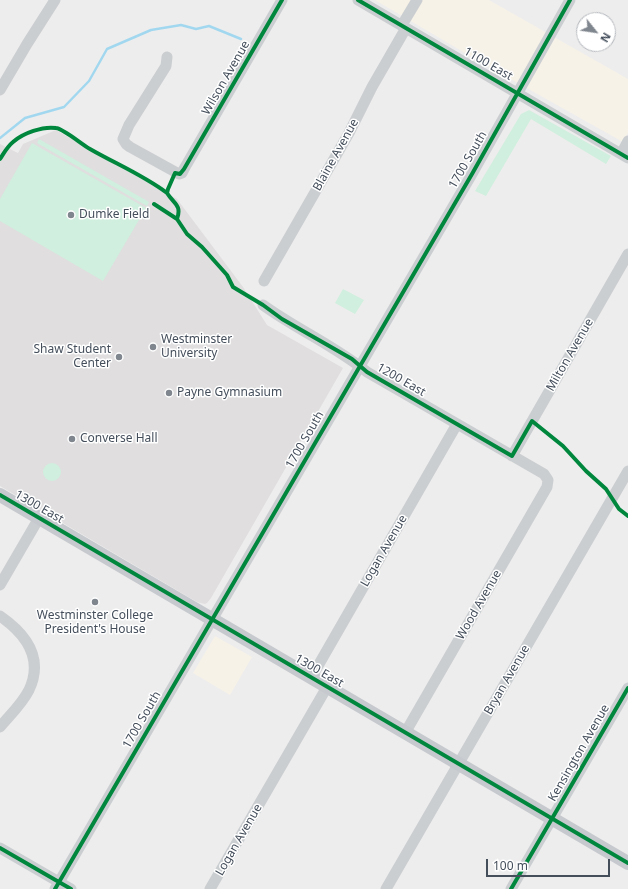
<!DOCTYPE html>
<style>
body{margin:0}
#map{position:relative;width:628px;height:889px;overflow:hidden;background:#eeeded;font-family:"Noto Sans",sans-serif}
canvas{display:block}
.north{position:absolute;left:576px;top:12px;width:40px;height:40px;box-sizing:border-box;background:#fff;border:1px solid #b4b8bd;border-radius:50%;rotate:120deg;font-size:11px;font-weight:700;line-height:16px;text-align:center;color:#444e5b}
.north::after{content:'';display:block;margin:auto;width:14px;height:18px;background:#80868e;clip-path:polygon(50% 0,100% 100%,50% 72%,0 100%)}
.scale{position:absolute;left:486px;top:859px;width:124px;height:18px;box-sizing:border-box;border:2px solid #444e5b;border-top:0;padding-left:5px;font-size:12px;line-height:14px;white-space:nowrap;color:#444e5b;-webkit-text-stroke:3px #fff;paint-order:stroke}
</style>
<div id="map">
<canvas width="628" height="889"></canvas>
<div class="north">N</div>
<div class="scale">100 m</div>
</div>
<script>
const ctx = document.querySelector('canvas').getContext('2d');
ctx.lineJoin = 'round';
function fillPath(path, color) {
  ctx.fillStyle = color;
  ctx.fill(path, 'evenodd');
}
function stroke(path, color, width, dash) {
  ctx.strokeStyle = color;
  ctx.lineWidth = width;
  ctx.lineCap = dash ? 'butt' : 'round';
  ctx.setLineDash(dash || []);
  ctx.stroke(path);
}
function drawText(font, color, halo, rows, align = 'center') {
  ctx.font = font + ' "Noto Sans",sans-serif';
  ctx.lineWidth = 3;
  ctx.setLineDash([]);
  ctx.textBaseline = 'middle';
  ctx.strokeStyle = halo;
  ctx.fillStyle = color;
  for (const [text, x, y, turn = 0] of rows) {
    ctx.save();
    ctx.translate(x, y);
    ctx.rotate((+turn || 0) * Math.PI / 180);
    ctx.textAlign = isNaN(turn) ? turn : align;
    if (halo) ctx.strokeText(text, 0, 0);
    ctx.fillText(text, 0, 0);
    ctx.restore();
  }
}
const commercial = new Path2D(`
 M375,0h114l139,79v54l-5,9 -141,-79z
 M215,636l37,21 -22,38 -37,-22z`);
const education = new Path2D(`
 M56,130l121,69 66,88 24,38 76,43 -132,230 -4,5 -2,1 -8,-2 -197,-116v-342l18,9 5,-9z`);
const green = new Path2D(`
 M529,110l82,46 -5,8 -75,-45 -45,77 -11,-5 46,-77z
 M39,139l110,63 -2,4 -110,-63z
 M32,143l114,65 -43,73 -103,-60v-22z
 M343,289l21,11 -9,14 -20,-11z
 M43 472a9 9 0 1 1 18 0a9 9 0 1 1-18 0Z`);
const stream = new Path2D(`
 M0,138l25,-20 39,-11 25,-26 18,-32 44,-19 30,-5 15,4 13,-3 32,13`);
const minor = new Path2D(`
 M358,0l270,158
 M402,25l15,-25
 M167,57l-1,9 -37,59 -6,14 3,5 4,3 49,27 3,-1 2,-4 98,-169
 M0,90l27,-46 28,-44
 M621,154l7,-13
 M264,281l85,-148 23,-46 34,-59
 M263,305c33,24 72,41 104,67l177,102 4,6 -1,7 -142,246
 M512,456l116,-202
 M0,585l39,-67
 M0,616c26,18 44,42 29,74 -7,14 -19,25 -29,37
 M311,678l146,-254
 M0,848l71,41
 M55,889l417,-715 98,-174
 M210,889l117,-202
 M386,889l242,-418
 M511,889l117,-201`);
const major = new Path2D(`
 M0,495l628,368`);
const cycleway = new Path2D(`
 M358,0l270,158
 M0,159c4,-6 7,-12 13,-17 10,-9 30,-16 43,-14 8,1 25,16 34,21 26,15 53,26 77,44
 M154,204l23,15 10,15 15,13 25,28 6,12 30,18 19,14 70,40 15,13 145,84 20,-35 31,25 23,25 20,18 13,20 9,7
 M177,219c5,-14 -3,-15 -10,-26l1,-4 7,-16 5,1 4,-5 98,-169
 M0,495l628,368
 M0,848l71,41
 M55,889l417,-715 98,-174
 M511,889l117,-201`);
const markers = [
 [71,215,4,"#80868e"],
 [153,347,4,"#80868e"],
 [119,357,4,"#80868e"],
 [169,393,4,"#80868e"],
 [72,439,4,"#80868e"],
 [95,602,4,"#80868e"]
];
const streetNames = [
 ["1100 East",488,64,30],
 ["Wilson Avenue",226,78,-60],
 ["Blaine Avenue",336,155,-61],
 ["1700 South",468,160,-60],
 ["Milton Avenue",570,355,-60],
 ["1200 East",401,380,30],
 ["1700 South",305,440,-60],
 ["1300 East",39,507,30],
 ["Logan Avenue",384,551,-60],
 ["Wood Avenue",479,605,-60],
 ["1300 East",319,671,30],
 ["Bryan Avenue",507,680,-60],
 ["1700 South",142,720,-60],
 ["Kensington Avenue",579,753,-60],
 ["Logan Avenue",239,840,-60]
];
const poiNames = [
 ["Dumke Field",79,215],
 ["Westminster",161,340],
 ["University",161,354],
 ["Shaw Student",111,350,"right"],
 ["Center",111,364,"right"],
 ["Payne Gymnasium",177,393],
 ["Converse Hall",80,439],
 ["Westminster College",95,616,"center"],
 ["President's House",95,630,"center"]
];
fillPath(commercial, '#f6f2e8');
fillPath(education, '#e0dedf');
fillPath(green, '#d0efde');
stroke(stream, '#a2d8ef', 2.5);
stroke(minor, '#cbced1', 11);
stroke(major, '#c6c9ce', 14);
stroke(cycleway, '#00873e', 4);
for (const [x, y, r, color] of markers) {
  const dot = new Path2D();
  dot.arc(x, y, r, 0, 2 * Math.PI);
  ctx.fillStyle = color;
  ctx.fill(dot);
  stroke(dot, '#fff', 1.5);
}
drawText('12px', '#444e5b', '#fff', streetNames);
drawText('12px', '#444e5b', '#fff', poiNames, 'left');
</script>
